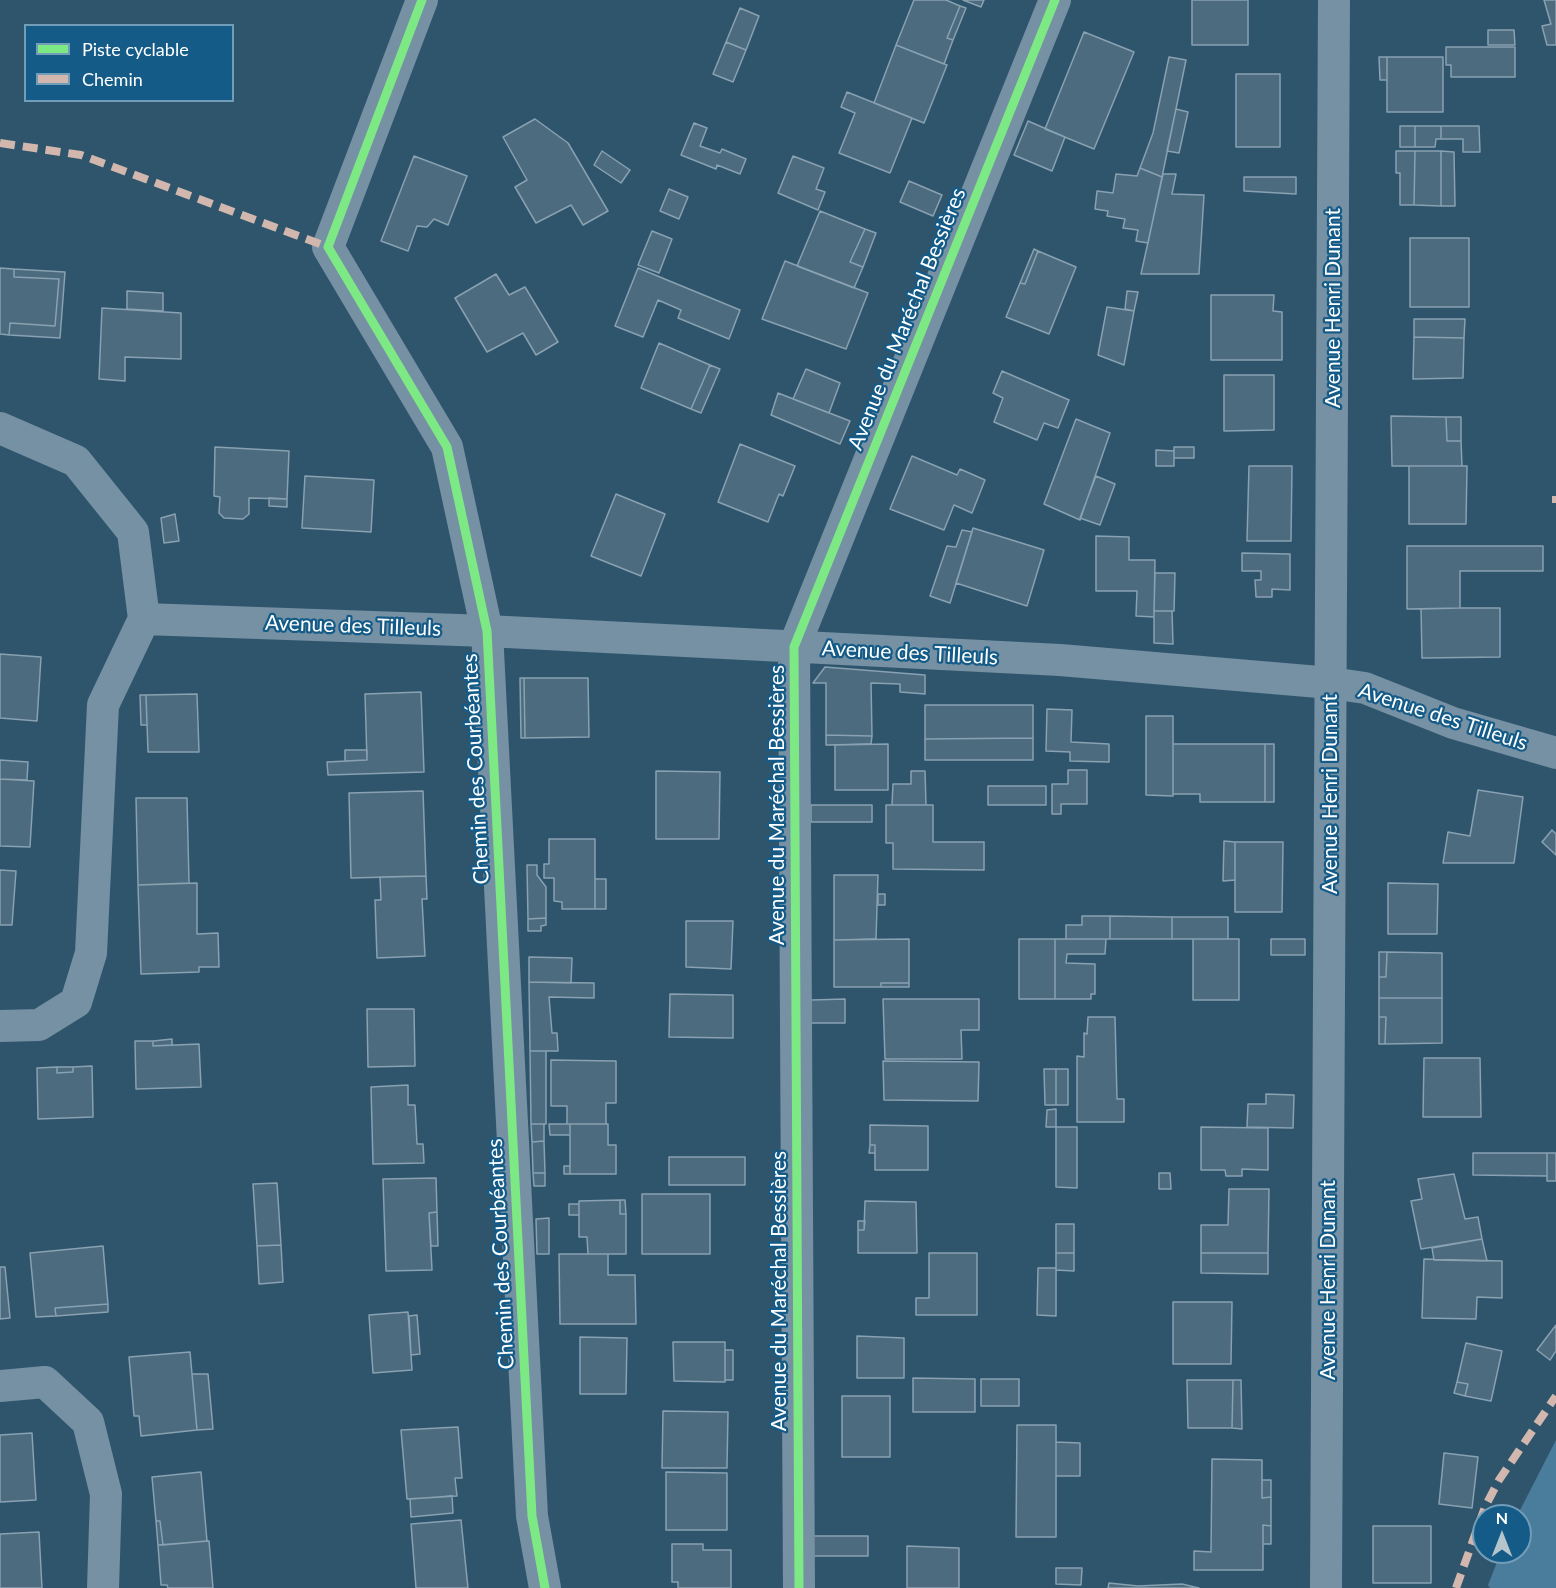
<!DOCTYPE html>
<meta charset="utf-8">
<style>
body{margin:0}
#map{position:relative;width:1556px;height:1588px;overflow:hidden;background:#2f556d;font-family:Lato,sans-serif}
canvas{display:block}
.legend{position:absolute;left:24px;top:24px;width:210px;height:78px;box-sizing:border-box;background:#145b88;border:2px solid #729db8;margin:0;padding:8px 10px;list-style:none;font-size:18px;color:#fff}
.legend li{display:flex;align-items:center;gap:12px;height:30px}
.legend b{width:30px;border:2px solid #729db8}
.north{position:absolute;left:1472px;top:1504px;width:60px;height:60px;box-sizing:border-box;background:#145b88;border:2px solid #729db8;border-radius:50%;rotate:0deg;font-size:16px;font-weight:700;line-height:24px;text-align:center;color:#fff}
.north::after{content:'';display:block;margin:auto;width:21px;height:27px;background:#b6c4cc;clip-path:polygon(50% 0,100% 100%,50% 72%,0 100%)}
</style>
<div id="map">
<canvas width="1556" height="1588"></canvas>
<ul class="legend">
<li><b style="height:8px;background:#7ce984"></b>Piste cyclable</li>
<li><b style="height:8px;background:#d1b7ad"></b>Chemin</li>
</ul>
<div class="north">N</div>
</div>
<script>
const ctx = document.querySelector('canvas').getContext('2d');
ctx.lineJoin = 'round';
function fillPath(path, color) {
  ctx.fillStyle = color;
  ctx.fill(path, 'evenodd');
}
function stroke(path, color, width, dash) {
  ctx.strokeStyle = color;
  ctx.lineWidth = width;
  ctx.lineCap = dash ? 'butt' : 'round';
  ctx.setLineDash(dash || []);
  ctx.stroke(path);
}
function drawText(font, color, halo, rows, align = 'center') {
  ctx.font = font + ' Lato,sans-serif';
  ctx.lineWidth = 4.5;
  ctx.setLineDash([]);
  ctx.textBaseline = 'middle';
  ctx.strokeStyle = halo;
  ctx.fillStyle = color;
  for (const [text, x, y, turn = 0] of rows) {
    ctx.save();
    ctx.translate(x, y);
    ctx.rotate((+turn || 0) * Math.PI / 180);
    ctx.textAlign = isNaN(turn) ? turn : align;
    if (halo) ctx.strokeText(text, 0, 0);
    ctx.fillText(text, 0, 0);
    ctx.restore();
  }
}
const water = new Path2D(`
 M1556,1440v148h-66l-2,-3 13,-33h19v-36h-3z`);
const building = new Path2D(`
 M914,0h32l14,6 -13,32 6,2 -9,24 -48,-19z
 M963,0h21l-3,7z
 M1192,0h56v45h-56z
 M1544,0h12v45h-9l-5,-19 9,-2z
 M960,6l6,2 -13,32 -6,-2z
 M740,8l19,8 -13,34 -20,-8z
 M1488,30h26l1,15h-27z
 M1084,32l50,20 -40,97 -49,-20z
 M726,42l20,8 -13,32 -20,-8z
 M896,45l51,20 -23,58 -50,-20z
 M1446,47h69v30h-64v-12h-5z
 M1169,57l17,3 -24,117 -22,-9 13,-35z
 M1379,57h8v23h-7z
 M1387,57h56v55h-56z
 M1236,74h44v73h-44z
 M847,92l65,26 -22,55 -51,-20 16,-40 -14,-6z
 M1176,109l12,3 -9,41 -12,-2z
 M535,119l33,24 40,68 -25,14 -12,-20 -35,18 -21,-36 12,-7 -24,-43z
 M1028,121l37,16 -13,34 -38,-16z
 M694,123l13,5 -7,18 20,7 2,-4 24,10 -6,15 -23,-9 -1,4 -35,-14z
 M1400,126h15v21h-15z
 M1415,126h26v13h-5l-1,8h-20z
 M1441,126h38l1,26h-17v-13h-22z
 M602,151l28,19 -9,13 -27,-18z
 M1396,151h19l-1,54h-14v-32h-4z
 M1415,151h26v55l-27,-1z
 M1441,151l13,1 1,54h-14z
 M414,156l53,20 -19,49 -14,-6 -7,8 -10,-1 -9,25 -27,-10z
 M793,156l31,12 -8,21 9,3 -7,18 -40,-17z
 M1140,168l22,9 -14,66 -12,-2 2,-11 -15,-2 2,-9 -18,-3 1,-5 -13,-2 2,-18 16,2 3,-19 21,2z
 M1163,174h13l-4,20 32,1 -5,79h-58z
 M1244,177h52v17l-52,-3z
 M909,181l33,14 -9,21 -33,-14z
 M669,189l19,8 -9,22 -19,-8z
 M820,211l45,18 -15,33 13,5 -9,21 -57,-22z
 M865,229l11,4 -13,34 -13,-5z
 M652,231l20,8 -13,34 -21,-8z
 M1410,238h59v69h-59z
 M1034,249l4,2 -13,33 -5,-1z
 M1038,251l38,16 -27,67 -43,-17 14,-34 5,1z
 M785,261l83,32 -22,56 -84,-30z
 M0,268l14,1v8l45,2 -4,47 -45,-3 -1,12 -9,-1z
 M638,268l102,42 -11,29 -51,-21 3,-8 -23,-10 -15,37 -28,-11z
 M14,269l51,3 -5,66 -51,-3 1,-12 45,3 4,-47 -45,-2z
 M496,274l13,21 16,-8 33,55 -22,13 -13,-22 -36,19 -32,-54z
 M127,291l36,2v18l-36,-2z
 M1127,291l11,1 -4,19 -9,-2z
 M1211,295h63l-1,16 9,1v48h-71z
 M1107,307l27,4 -10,54 -26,-10z
 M102,308l79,5v46l-56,-2v24l-26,-2z
 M1414,319h51l-1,19 -50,-1z
 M1414,337l50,1 -1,40 -50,1z
 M659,343l51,22 -19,44 -50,-21z
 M710,365l10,4 -19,44 -10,-4z
 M806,369l34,14 -11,30 -36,-14z
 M1002,371l67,29 -11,28 -14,-5 -7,17 -43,-18 9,-24 -10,-5z
 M1224,375h50v55l-50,1z
 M778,393l72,28 -10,23 -69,-29z
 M1391,416l55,1 1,24h14l1,25h-70z
 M1446,417h15v24h-14z
 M1076,419l34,14 -30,87 -36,-16z
 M740,444l55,22 -12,30 -4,-2 -11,28 -50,-20z
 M215,447l74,4 -2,48 -38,-1v16l-6,5 -19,-1 -5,-5 1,-16 -6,-1z
 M1174,447h20v11h-20z
 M1156,450l18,1v15h-18z
 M912,456l45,19 3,-6 25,11 -13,33 -18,-8 -10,25 -54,-21z
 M1249,466h43l-1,75h-44z
 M1409,466h58l-1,58h-57z
 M305,476l69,4 -3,52 -69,-4z
 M1096,476l19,8 -15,41 -20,-7z
 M616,494l49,20 -24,62 -50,-20z
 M269,498l18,1v8l-18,-1z
 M175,514l4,27 -15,2 -3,-25z
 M973,528l71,22 -17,56 -71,-23z
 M962,530l10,2 -22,71 -20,-7 17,-50 9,1z
 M1096,536l33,1v23h26l-1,57 -18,-1 1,-25h-41z
 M1407,546h136v25h-83v37l-53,1z
 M1242,553l48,1v36l-18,-1v8h-16l-1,-17h6v-9h-19z
 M1155,573h20l-1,38h-20z
 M1460,608h40v49l-78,1 -1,-49z
 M1154,611h18l1,33 -19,-1z
 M0,654l41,3 -4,64 -37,-3z
 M825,667l100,8v19l-25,-2v-8l-29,-1 1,53 -46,-1v-52h-13z
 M520,678h4l1,60h-4z
 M524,678h64l1,59 -64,1z
 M421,692l3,80 -96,3 -1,-13 40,-2 -2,-66z
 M197,694l2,58h-51l-2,-57z
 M140,695h6l1,30h-6z
 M925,705h108v33l-108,1z
 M1047,709l25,1 -1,32 38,2v18l-39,-1v-9l-24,-1z
 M1146,716h27v80l-27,-1z
 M826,735l46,1 -1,8 -45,1z
 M1033,738v22h-108v-21z
 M888,744v46h-53v-45z
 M1173,744h92v58h-65v-8h-27z
 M1265,744h9v58h-9z
 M345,750h22v10l-22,1z
 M0,760l28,2 -1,18 -27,-1z
 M1068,770h19v34h-26v10h-9v-30h16z
 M656,771l64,1 -1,67h-63z
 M911,771h14l1,34h-34l1,-21h18z
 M0,779l34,2 -4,66 -30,-1z
 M988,786h58v19h-58z
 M1478,790l45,7 -9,66h-71l5,-31 22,4z
 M423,791l3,85 -75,2 -2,-85z
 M136,798h51l2,85 -51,2z
 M811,805h61v17h-61z
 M886,805h47v37h51v28l-91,-1v-26h-7z
 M1552,830l4,4v21l-14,-13z
 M549,839h46v70h-33v-7l-8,-1v-23h-10v-14h5z
 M1224,841l11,1v38l-12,1z
 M1235,842h48l-1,70h-47z
 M527,865h10v10l9,12v31l-18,1z
 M0,870l16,1 -4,54h-12z
 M834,875h44l-2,64 -42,1z
 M426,876l1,23h-5l3,57 -48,2 -2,-58h6l-1,-23z
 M595,879h11v30h-11z
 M197,883v51l21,-1 1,34h-20v5l-58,2 -3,-89z
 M1388,883l50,1 -1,50h-49z
 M878,894h7v11h-7z
 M1082,916h28v23h-44v-14h16z
 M1110,916l62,1v22h-62z
 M1172,917h56v22h-56z
 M546,918v7l-5,1v5h-13v-12z
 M686,921h47l-2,48 -45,-2z
 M909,939v44h-28v4h-47v-47z
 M1019,939h36v60h-36z
 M1055,939h51l-1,15h-38l-1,9 29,1v30h-4v5h-36z
 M1193,939h46v61h-46z
 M1271,939h34v16h-34z
 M1379,952h8l-1,25h-7z
 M1387,952l55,1v45h-63v-21h7z
 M529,957l43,1 -1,25 -42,-1z
 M529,982l65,1v15l-45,-1 3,36h5l1,18h-28z
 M881,983h28v4h-28z
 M670,994l63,1v43l-64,-1z
 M1379,998h63v45l-57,1 1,-27h-7z
 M845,999v24h-34v-23z
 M883,999h96v31h-18l1,29h-77z
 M367,1009h47l1,57 -47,1z
 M1088,1017h27l2,82h7v23h-47v-66l7,1v-24l3,1z
 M1379,1017h7l-1,27h-6z
 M172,1039v6l-19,1v-5z
 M135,1041h18v5l46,-2 2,43 -65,2z
 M530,1051h16v73h-15z
 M1424,1058h56l1,59h-58z
 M551,1060l65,1v42h-10v21h-39v-18h-16z
 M883,1061l96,1 -1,39 -94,-1z
 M92,1066l1,51 -55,2 -1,-51 20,-1v6l16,-1v-5z
 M57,1067h16v5l-16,1z
 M1044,1069h12v36h-11z
 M1056,1069h12v36h-12z
 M408,1085v20h7l2,39h6l1,19 -51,1 -2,-77z
 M1266,1094l28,1 -1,33 -46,-1 1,-23h18z
 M1056,1109v18h-10l1,-17z
 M531,1124h13v17l-12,1z
 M549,1124h21v11h-20z
 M570,1124h38v21h8v29h-46z
 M870,1125l58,1v44h-53v-25h-5z
 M1056,1127h21v61l-21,-1z
 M1201,1127l67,1v42l-26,-1v7h-16l-1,-6h-24z
 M544,1141l1,32h-12l-1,-31z
 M870,1145h5v8h-6z
 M1473,1153h74v23l-74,-1z
 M1547,1153h9v28h-9z
 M669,1157h76v28h-76z
 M564,1166h6v8h-6z
 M533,1173h12v13h-11z
 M1159,1173h11l1,16h-12z
 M1454,1174l11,45 13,-2 4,22 -61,10 -10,-48 11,-2 -4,-20z
 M436,1178l1,34 -8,1 3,57 -46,1 -3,-92z
 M277,1183l4,62 -24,1 -4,-62z
 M1229,1189h40l-1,64h-67v-28h27z
 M642,1194h68v60h-68z
 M620,1200v14h6v40h-38l-1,-17h-8v-36z
 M620,1200h5l1,14h-6z
 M865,1201l51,1 1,51h-59v-23h6z
 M569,1204h10v11h-10z
 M437,1212l1,34h-7l-2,-33z
 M549,1218v36h-12l-1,-35z
 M858,1221h7l-1,9h-6z
 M1056,1224h18v29h-18z
 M1482,1239l5,22 -53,-1 -2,-12z
 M281,1245l2,37 -24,2 -2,-38z
 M103,1246l5,58 -53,4 1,8 -20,1 -6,-64z
 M929,1253h48v62h-61v-17h13z
 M1056,1253h18v18l-18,-1z
 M1201,1253h67v21l-67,-1z
 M559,1254h49v21h27l1,49h-76z
 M1424,1259l78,2v37l-25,-1 -1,22 -54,-1z
 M0,1267h5l5,51 -10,1z
 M1038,1268h18v48l-19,-1z
 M1173,1302h59l-1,62h-58z
 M108,1304v8l-52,4 -1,-8z
 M408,1312l4,58 -39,3 -4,-58z
 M417,1315l3,39 -9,1 -2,-39z
 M1556,1325v26l-6,9 -13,-10z
 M857,1336l47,2v40h-47z
 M580,1337l47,1 -1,56h-46z
 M673,1342h52v40l-51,-1z
 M1466,1343l36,8 -11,50 -26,-5 3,-12 -11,-2z
 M725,1350h8v30h-8z
 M190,1352l7,78 -56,6 -2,-20h-5l-5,-59z
 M192,1374h16l5,55 -16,1z
 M913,1378l62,1v33h-62z
 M981,1379h38v27h-38z
 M1187,1380h46l-1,48h-44z
 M1233,1380h8l1,49 -10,-1z
 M1457,1382l11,2 -3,12 -11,-3z
 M842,1396h48v61h-48z
 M663,1411l65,1 -1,56h-65z
 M1017,1425h39v112h-40z
 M458,1427l4,51h-7l2,18 -50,3 -6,-69z
 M32,1433l4,67 -36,2v-67z
 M1056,1442l24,1v33h-24z
 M1444,1453l34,4 -6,51 -33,-4z
 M1212,1459l50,1v38l9,-1v29l-8,-1v45h-69v-19l17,1z
 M201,1472l6,69 -44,4 -3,-24h-4l-4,-44z
 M666,1472l61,1v57h-61z
 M1262,1480h9v17l-9,1z
 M452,1496l1,17 -42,4 -1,-18z
 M461,1520l7,68h-52l-5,-64z
 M156,1521h4l3,24h-5z
 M1263,1525l8,1v18h-8z
 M1373,1526h58v57h-58z
 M39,1532l3,56h-42v-54z
 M810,1536h58v20h-58z
 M209,1541l4,47h-45l-1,-3h-6l-3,-40z
 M672,1544h31v6h28v38h-53v-6h-6z
 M907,1546l52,2v40h-52z
 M1056,1568h26l-1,17 -25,-1z
 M1109,1583l29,3 44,-2 17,4h-91z`);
const street = new Path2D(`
 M422,0l-94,247 119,200 40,184 45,885 13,72
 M0,428l76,33 57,71 11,87 -41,86 -12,248 -15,49 -37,23 -39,1
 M144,619l343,12 573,29 271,23 34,5 88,35 103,30
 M0,1386l45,-4 43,40 18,72 -3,94
 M799,1588l-5,-941 261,-647
 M1326,1588l8,-1588`);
const quiet = new Path2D(`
 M0,143l81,12 247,92
 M1556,496v7
 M1456,1588l29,-81 14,-27 57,-84`);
const cycleway = new Path2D(`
 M422,0l-94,247 119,200 40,184 45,885 13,72
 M799,1588l-5,-941 261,-647`);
const streetNames = [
 ["Avenue Henri Dunant",1333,308,-90],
 ["Avenue du Maréchal Bessières",907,319,-68],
 ["Avenue des Tilleuls",353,626,2],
 ["Avenue des Tilleuls",910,653,3],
 ["Avenue des Tilleuls",1443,717,18],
 ["Chemin des Courbéantes",476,769,-93],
 ["Avenue Henri Dunant",1330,794,-90],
 ["Avenue du Maréchal Bessières",777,805,-90],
 ["Chemin des Courbéantes",501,1254,-93],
 ["Avenue Henri Dunant",1328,1280,-90],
 ["Avenue du Maréchal Bessières",779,1291,-90]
];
fillPath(water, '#4a7d9c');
fillPath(building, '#4c6b7e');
stroke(building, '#89a1b1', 1.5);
stroke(street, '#7691a3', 32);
stroke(quiet, '#d1b7ad', 8, [15, 8]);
stroke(cycleway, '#7ce984', 9);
drawText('21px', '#fff', '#145b88', streetNames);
</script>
